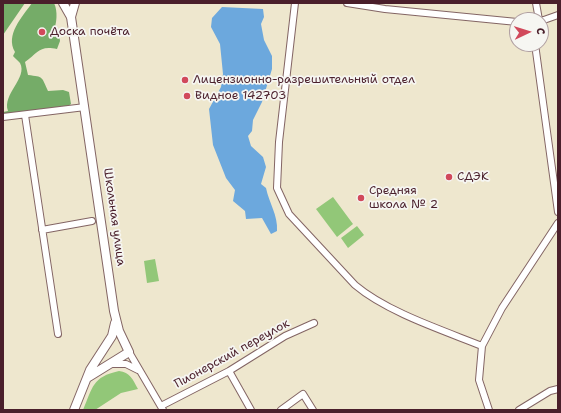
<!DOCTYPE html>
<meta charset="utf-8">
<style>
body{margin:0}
#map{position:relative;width:561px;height:413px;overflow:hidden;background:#eee7ce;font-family:"Shantell Sans",sans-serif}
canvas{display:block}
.frame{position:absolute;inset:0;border:4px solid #4a1f2b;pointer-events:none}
.north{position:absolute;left:509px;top:12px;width:40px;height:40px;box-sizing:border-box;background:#f6f6f2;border:1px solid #b1a0a2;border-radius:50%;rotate:86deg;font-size:11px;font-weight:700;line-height:16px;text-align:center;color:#4a1f2b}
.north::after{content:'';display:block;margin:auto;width:14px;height:18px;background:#d1495b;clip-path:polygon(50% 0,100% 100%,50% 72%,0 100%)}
</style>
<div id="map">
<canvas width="561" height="413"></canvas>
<div class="frame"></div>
<div class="north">С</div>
</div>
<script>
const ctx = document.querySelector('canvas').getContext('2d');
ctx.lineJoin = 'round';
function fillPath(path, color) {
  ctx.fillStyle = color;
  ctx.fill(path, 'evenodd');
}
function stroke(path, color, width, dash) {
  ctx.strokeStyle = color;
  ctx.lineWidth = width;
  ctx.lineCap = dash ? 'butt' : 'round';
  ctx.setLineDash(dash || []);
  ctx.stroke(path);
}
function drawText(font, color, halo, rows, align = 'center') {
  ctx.font = font + ' "Shantell Sans",sans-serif';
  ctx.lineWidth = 3.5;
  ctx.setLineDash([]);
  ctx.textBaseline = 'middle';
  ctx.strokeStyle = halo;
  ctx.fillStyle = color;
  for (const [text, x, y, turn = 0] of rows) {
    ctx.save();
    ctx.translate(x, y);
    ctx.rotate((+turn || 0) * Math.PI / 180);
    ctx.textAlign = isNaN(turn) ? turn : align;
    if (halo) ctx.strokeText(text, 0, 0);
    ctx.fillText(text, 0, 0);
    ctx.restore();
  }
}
const green = new Path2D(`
 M333,197l20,27 -16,13 -21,-28z
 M357,226l7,9 -16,13 -7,-10z
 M155,259l4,22 -12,2 -3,-22z
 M119,371c11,1 14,9 19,18l-17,4 -26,17h-12c10,-23 9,-33 36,-39z`);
const forest = new Path2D(`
 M3,3h22l-22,32z
 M32,3h22c4,8 3,21 -1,29l6,2 1,7 -3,8c-18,-4 -19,4 -32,13l3,13c16,2 13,1 20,16l15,-1 6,2 2,12 -4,3 -64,8v-3l5,-1c-6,-17 20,-33 12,-48 -2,-2 -5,-5 -7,-7l2,-4c-10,-17 7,-35 17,-49z`);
const water = new Path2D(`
 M222,7l41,2 1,8 -3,7 3,16 8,16v13l-10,33 -9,18 -1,11 -4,5 3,10 12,11 3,10 -5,17 5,4c3,15 12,27 11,43l-6,3 -9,-16 -16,1 -1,-8 -12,-10 2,-11 -9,-12 -13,-33 -4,-36 12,-22 2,-13 -3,-30 -9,-17 1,-9z`);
const minor = new Path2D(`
 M295,3l-16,139 -2,46 12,26 66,71c32,27 87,45 127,61
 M347,3l38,6 132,13
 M536,3l3,17
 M541,21l17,-6
 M535,44l23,168
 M25,115l33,219
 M3,117l82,-10
 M42,230l50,-9
 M129,352l34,58
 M111,364h15l12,6
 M229,371l22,39
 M161,406l68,-35 56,-35 29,-13
 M281,410l22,-16 10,16
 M489,410l-10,-30 3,-34 20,-38 56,-85
 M519,410l31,-19 8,-2`);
const major = new Path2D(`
 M63,3l8,14 43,294 5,20 10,21 -42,26
 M71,17l4,-14
 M74,410l16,-40 22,-34 3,-13`);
const markers = [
 [42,32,4,"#d1495b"],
 [185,80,4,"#d1495b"],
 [187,96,4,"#d1495b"],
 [449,177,4,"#d1495b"],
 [361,198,4,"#d1495b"]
];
const poiNames = [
 ["Доска почёта",50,32],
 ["Лицензионно-разрешительный отдел",193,80],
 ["Видное 142703",195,96],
 ["СДЭК",457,177],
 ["Средняя",369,191],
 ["школа № 2",369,205]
];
const streetNames = [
 ["Школьная улица",114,217,82],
 ["Пионерский переулок",232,354,-29]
];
fillPath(green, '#92c778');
fillPath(forest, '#75ac68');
fillPath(water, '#6ca8dd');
stroke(minor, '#836564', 8);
stroke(major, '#836564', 10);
stroke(minor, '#fff', 6);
stroke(major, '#fff', 8);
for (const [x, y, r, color] of markers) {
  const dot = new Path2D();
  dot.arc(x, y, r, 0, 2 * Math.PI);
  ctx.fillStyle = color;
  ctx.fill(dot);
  stroke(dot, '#f6f6f2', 1.5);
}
drawText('12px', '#4a1f2b', '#f6f6f2', poiNames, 'left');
drawText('12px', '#4a1f2b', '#f6f6f2', streetNames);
</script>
